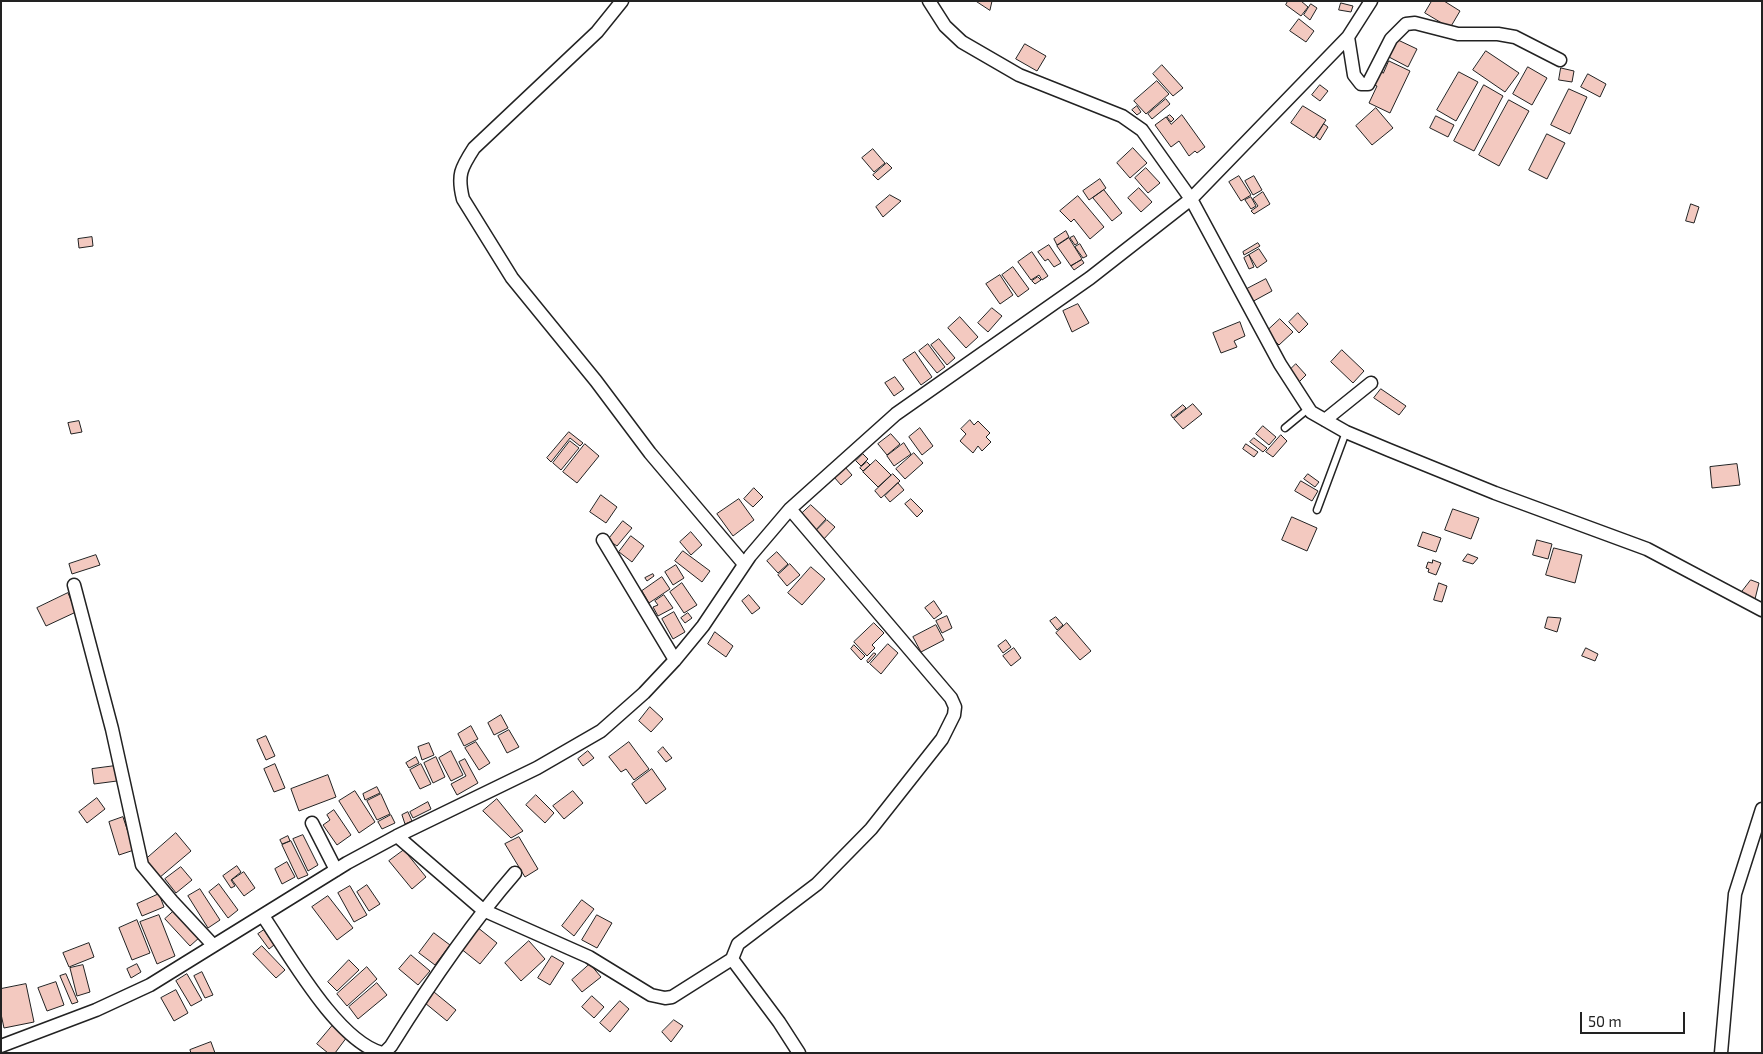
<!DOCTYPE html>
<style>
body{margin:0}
#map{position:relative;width:1763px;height:1054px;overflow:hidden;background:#fff;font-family:"Exo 2",sans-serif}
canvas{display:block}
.frame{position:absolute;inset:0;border:2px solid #222;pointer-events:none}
.scale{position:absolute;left:1580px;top:1012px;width:105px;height:22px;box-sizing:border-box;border:2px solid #222;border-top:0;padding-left:6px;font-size:15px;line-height:18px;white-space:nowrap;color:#222;-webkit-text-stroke:4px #fff;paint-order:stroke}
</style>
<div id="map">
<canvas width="1763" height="1054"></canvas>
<div class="frame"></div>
<div class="scale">50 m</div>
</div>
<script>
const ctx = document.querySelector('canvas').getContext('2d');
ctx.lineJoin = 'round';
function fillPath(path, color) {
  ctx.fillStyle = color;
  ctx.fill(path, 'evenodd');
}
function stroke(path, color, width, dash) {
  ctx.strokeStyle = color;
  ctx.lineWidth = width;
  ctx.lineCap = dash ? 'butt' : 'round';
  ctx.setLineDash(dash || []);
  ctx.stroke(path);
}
const building = new Path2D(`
 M976,1h16l-2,9z
 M1288,1h13l7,6 -7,9 -15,-11z
 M1432,1h12l16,10 -10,17 -25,-15z
 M1341,3l12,3 -2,6 -12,-2z
 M1311,4l6,4 -7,12 -6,-5z
 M1299,19l15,12 -8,11 -16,-11z
 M1398,40l19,9 -9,18 -19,-10z
 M1025,44l21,12 -9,15 -21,-12z
 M1486,51l33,22 -14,19 -32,-22z
 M1389,61l21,10 -20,42 -21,-10 8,-17 -3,-1 6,-14 3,2z
 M1162,65l21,23 -10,8 -20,-22z
 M1528,67l19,11 -15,27 -19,-11z
 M1561,68l13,3 -2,11 -13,-2z
 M1459,72l19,10 -22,39 -19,-11z
 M1588,74l18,10 -6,13 -19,-10z
 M1157,81l12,13 -23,20 -12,-13z
 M1320,85l8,6 -8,10 -8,-6z
 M1484,85l19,11 -29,55 -20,-10z
 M1569,89l18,8 -17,37 -19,-9z
 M1166,99l4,5 -18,15 -4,-5z
 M1509,100l20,11 -30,55 -20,-11z
 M1137,106l4,6 -4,3 -5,-5z
 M1303,106l23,14 -12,18 -23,-15z
 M1376,108l17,20 -21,17 -16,-19z
 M1170,115l4,4 -3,3 -4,-5z
 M1182,115l23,32 -8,6 -2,-2 -6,5 -10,-15 -8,6 -16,-22 11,-8 5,7z
 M1436,116l18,9 -6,12 -18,-9z
 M1324,124l4,3 -8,13 -4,-3z
 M1547,134l18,9 -18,36 -18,-9z
 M1133,148l14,15 -17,15 -13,-15z
 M873,149l12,14 -11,9 -12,-14z
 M887,163l5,5 -14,12 -5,-5z
 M1146,168l14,15 -12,10 -13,-15z
 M1239,176l12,19 -10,6 -12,-19z
 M1254,176l8,14 -9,5 -8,-14z
 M1100,179l6,9 -17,12 -6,-9z
 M1139,188l13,14 -11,10 -13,-14z
 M1104,190l18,23 -10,8 -19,-23z
 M1263,192l7,12 -16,10 -3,-3 7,-5 -5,-7z
 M890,195l11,6 -18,16 -7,-10z
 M1078,196l26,31 -14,12 -16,-20 -3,3 -11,-11z
 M1251,197l5,9 -5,3 -6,-9z
 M1691,204l8,3 -5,16 -8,-2z
 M1066,231l3,6 -12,8 -3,-6z
 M1074,236l4,7 -3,2 -5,-7z
 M92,237l1,9 -14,2 -1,-9z
 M1069,238l13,21 -11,7 -14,-20z
 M1258,243l2,3 -16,9 -1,-3z
 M1080,244l7,12 -4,2 -8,-11z
 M1049,245l12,18 -7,4 -6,-8 -3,2 -7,-9z
 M1259,249l8,12 -10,7 -8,-13z
 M1032,252l16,24 -6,4 -3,-5 -8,5 -13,-18z
 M1249,255l5,12 -5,2 -5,-11z
 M1082,260l2,3 -10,7 -3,-4z
 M1013,267l16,22 -11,8 -16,-22z
 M1000,275l13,20 -13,9 -14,-20z
 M1038,277l3,3 -6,4 -3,-3z
 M1266,279l6,12 -22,12 -7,-12z
 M1078,304l11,19 -17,9 -9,-21z
 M992,308l10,8 -14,16 -10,-9z
 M1298,313l10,11 -9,9 -10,-11z
 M960,317l18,20 -12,11 -18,-20z
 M1280,319l13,13 -14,13 -13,-13z
 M1240,322l5,14 -11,5 3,6 -16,6 -8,-20z
 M939,339l16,19 -8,7 -16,-20z
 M928,344l17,23 -8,6 -18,-22z
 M1342,350l22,21 -11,12 -22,-21z
 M915,352l17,25 -11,8 -18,-25z
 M1296,364l10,11 -10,10 -10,-11z
 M895,377l9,12 -10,7 -9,-13z
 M1381,389l25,17 -7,9 -25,-17z
 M1193,404l9,10 -19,15 -9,-10z
 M1183,405l3,3 -13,10 -2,-3z
 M970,420l4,5 4,-4 12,12 -4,4 5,5 -9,9 -4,-5 -5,7 -13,-12 6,-7 -5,-5z
 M79,421l3,11 -11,2 -3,-11z
 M1263,426l13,11 -7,8 -13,-11z
 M920,428l13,18 -11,9 -13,-18z
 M569,432l14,11 -3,3 -10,-8 -19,24 -4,-4z
 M891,434l9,10 -13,11 -9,-11z
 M1281,435l6,6 -14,16 -7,-5z
 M1254,438l13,10 -4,4 -13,-10z
 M570,441l9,7 -18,22 -8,-7z
 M904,443l7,11 -17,12 -7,-10z
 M585,444l14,12 -22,27 -14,-11z
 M1246,444l12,8 -4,5 -11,-8z
 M914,453l9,10 -18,16 -9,-10z
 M863,454l5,5 -7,7 -5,-5z
 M876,460l15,15 -13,12 -15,-15z
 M867,462l3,3 -7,6 -3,-3z
 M1737,464l3,21 -28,3 -2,-21z
 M845,467l7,8 -11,10 -7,-8z
 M893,474l7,7 -19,17 -6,-7z
 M1308,474l11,8 -4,5 -11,-8z
 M1301,481l17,10 -6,10 -17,-10z
 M898,483l6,7 -14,12 -5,-6z
 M754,488l9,9 -10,10 -9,-8z
 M601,495l16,12 -11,16 -16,-11z
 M739,499l15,21 -21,16 -16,-22z
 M911,499l12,12 -6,6 -12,-13z
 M811,505l15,14 -12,13 -16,-15z
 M1453,509l26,9 -8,21 -26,-9z
 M1292,517l25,11 -10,23 -25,-11z
 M827,520l8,7 -13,14 -8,-8z
 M623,521l9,7 -15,18 -9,-6z
 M691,532l11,13 -11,10 -11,-13z
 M1423,532l18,6 -5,14 -18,-6z
 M631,536l13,10 -12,16 -13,-10z
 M1537,540l15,4 -4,15 -15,-4z
 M1554,548l28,7 -7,28 -29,-8z
 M683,551l27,20 -8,11 -27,-21z
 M777,552l11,12 -10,9 -11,-12z
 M1468,554l10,4 -5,6 -10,-3z
 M96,555l4,10 -28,9 -3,-10z
 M1433,560l8,3 -5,12 -8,-3 1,-3 -3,-1 2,-6 4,1z
 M790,564l10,11 -13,11 -9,-11z
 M676,565l8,13 -11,7 -8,-13z
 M811,567l14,12 -23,26 -14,-12z
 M653,574l1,2 -7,5 -2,-3z
 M662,577l8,12 -21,14 -7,-12z
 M1751,580l8,3 -4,16 -14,-6z
 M682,583l15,22 -13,8 -14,-21z
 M1439,583l8,3 -5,16 -8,-2z
 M68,593l8,19 -30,14 -9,-18z
 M664,595l9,13 -15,8 -5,-9 5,-2 -3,-4z
 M749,595l11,13 -8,6 -10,-13z
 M934,601l8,12 -8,6 -9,-11z
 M674,612l11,20 -12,7 -11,-20z
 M688,613l4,5 -7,5 -4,-5z
 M947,616l5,12 -10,5 -6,-12z
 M1056,617l7,8 -6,5 -7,-9z
 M1548,617l13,1 -4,14 -12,-4z
 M874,623l10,10 -12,12 3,3 -8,8 -13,-14z
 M1067,623l24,28 -11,9 -24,-27z
 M936,625l8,15 -23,12 -8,-15z
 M715,632l18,14 -7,11 -18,-13z
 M1006,640l5,7 -8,6 -5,-7z
 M888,644l10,9 -17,21 -11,-10z
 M854,645l11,11 -4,4 -10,-11z
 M1014,648l7,10 -10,8 -8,-10z
 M1586,648l12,6 -3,7 -13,-5z
 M874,653l2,1 -8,9 -1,-2z
 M650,707l13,12 -12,13 -12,-11z
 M501,715l7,13 -14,7 -6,-12z
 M471,726l7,13 -14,7 -6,-12z
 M509,730l10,17 -12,6 -9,-17z
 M266,736l9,20 -9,4 -9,-20z
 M476,742l14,21 -11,7 -14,-22z
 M629,742l20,27 -15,11 -8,-11 -5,3 -12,-15z
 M429,743l5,12 -12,5 -4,-13z
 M663,747l9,11 -6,4 -8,-10z
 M451,751l12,24 -12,6 -12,-23z
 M588,751l6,7 -11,8 -5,-7z
 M416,757l3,6 -10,5 -3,-5z
 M436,757l9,20 -12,6 -9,-20z
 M465,759l13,24 -21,12 -6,-11 15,-8 -7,-14z
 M275,764l10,24 -11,4 -10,-23z
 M421,764l10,20 -11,5 -10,-19z
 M115,766l2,15 -23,3 -2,-15z
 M652,769l14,20 -20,15 -14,-20z
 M328,775l8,22 -37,14 -8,-22z
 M377,787l3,6 -15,7 -2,-6z
 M355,791l20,31 -16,11 -20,-32z
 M573,791l10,12 -19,16 -11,-13z
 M381,794l9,20 -13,6 -10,-19z
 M536,795l18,18 -9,10 -19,-18z
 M97,798l8,11 -18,14 -8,-11z
 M497,799l26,32 -12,7 -28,-27z
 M428,802l3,7 -18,9 -3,-6z
 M334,810l17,25 -14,10 -14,-20 7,-5 -3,-5z
 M408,812l4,9 -7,3 -3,-9z
 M391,815l4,8 -13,6 -4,-7z
 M123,817l11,33 -15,5 -10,-33z
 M176,833l15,18 -32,27 -15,-17z
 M303,835l15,30 -10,6 -15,-32z
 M288,836l2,5 -8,3 -2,-4z
 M519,837l19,32 -13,8 -20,-33z
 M291,841l17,34 -10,4 -16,-34z
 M404,850l22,27 -14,12 -23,-28z
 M287,862l8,15 -13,7 -7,-15z
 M237,866l4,6 -10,8 4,6 -4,2 -8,-12z
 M181,867l11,13 -16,13 -11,-14z
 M244,872l11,16 -11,8 -12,-16z
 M219,884l19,26 -10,8 -19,-26z
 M367,885l13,19 -11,7 -12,-19z
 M350,886l17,29 -13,7 -16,-29z
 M200,889l20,31 -12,8 -20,-32z
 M159,894l5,13 -22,9 -5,-12z
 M328,896l25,32 -16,12 -25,-33z
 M582,900l12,9 -20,27 -12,-10z
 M175,910l25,27 -10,9 -25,-27z
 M159,915l16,41 -18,8 -17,-42z
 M597,915l15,8 -15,25 -15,-8z
 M137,920l13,33 -18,7 -13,-32z
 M477,927l20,16 -17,21 -20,-16z
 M264,930l10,15 -5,4 -11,-15z
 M434,933l16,12 -15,20 -16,-12z
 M529,941l16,18 -24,22 -16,-18z
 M89,943l5,14 -25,10 -6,-14z
 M262,946l23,24 -9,8 -23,-24z
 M411,955l19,16 -12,14 -19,-16z
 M552,956l12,7 -14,22 -12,-7z
 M349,960l10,10 -22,21 -9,-9z
 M137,964l4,8 -10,6 -4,-9z
 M590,964l11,13 -19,15 -10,-12z
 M83,965l7,27 -13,4 -7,-28z
 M367,967l10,12 -30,27 -10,-12z
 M202,972l11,23 -8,3 -11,-22z
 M66,974l12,28 -6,2 -12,-28z
 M187,974l15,26 -11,6 -15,-25z
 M56,982l8,23 -17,6 -9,-23z
 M377,983l10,12 -29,24 -9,-12z
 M26,984l8,38 -30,6 -3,-14v-25z
 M176,990l12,23 -14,8 -13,-23z
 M434,992l22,18 -9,11 -22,-18z
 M592,996l12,11 -10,11 -12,-11z
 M620,1001l9,8 -19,23 -10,-9z
 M674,1020l9,6 -12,16 -9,-10z
 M333,1025l14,12 -12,16h-7l-11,-9z
 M211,1042l4,11h-24l-1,-3z`);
const service = new Path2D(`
 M1285,428l23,-19
 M1317,510l29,-78`);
const minor = new Path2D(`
 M622,1l-25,31 -123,116c-13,20 -17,27 -11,51l49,79 84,103 54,72 94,111
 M929,1l16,25 17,16 57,33 103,41 20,14 49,69 89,165 31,48 35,20 43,18 106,43 152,56 115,61
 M1348,37l6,38 7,9h7l23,-45 15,-15 9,-1 43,11h40l17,3 45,23
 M1325,420l46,-37
 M603,540l72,120
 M74,585l38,144 30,136 30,36 41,44
 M312,823l24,47
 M397,836l86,74 106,47 62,38 14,3 7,-1 60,-38 6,-15 79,-60 54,-55 71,-90 12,-24 1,-8 -4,-9 -161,-189
 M263,916c26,38 74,125 119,137
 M732,959l47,63 20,31
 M1,1046l95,-36 54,-25 197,-122 50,-27 140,-68 64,-37 43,-38 31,-33 28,-34 47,-70 40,-47 106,-95 194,-136 101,-79 157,-162 23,-36
 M384,1053l7,-7c38,-61 77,-119 124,-173
 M1721,1053l14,-159 27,-85`);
fillPath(building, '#f3c9c0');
stroke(building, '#222', 1);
stroke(service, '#222', 9);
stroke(minor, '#222', 15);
stroke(service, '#fff', 6);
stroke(minor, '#fff', 12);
</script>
